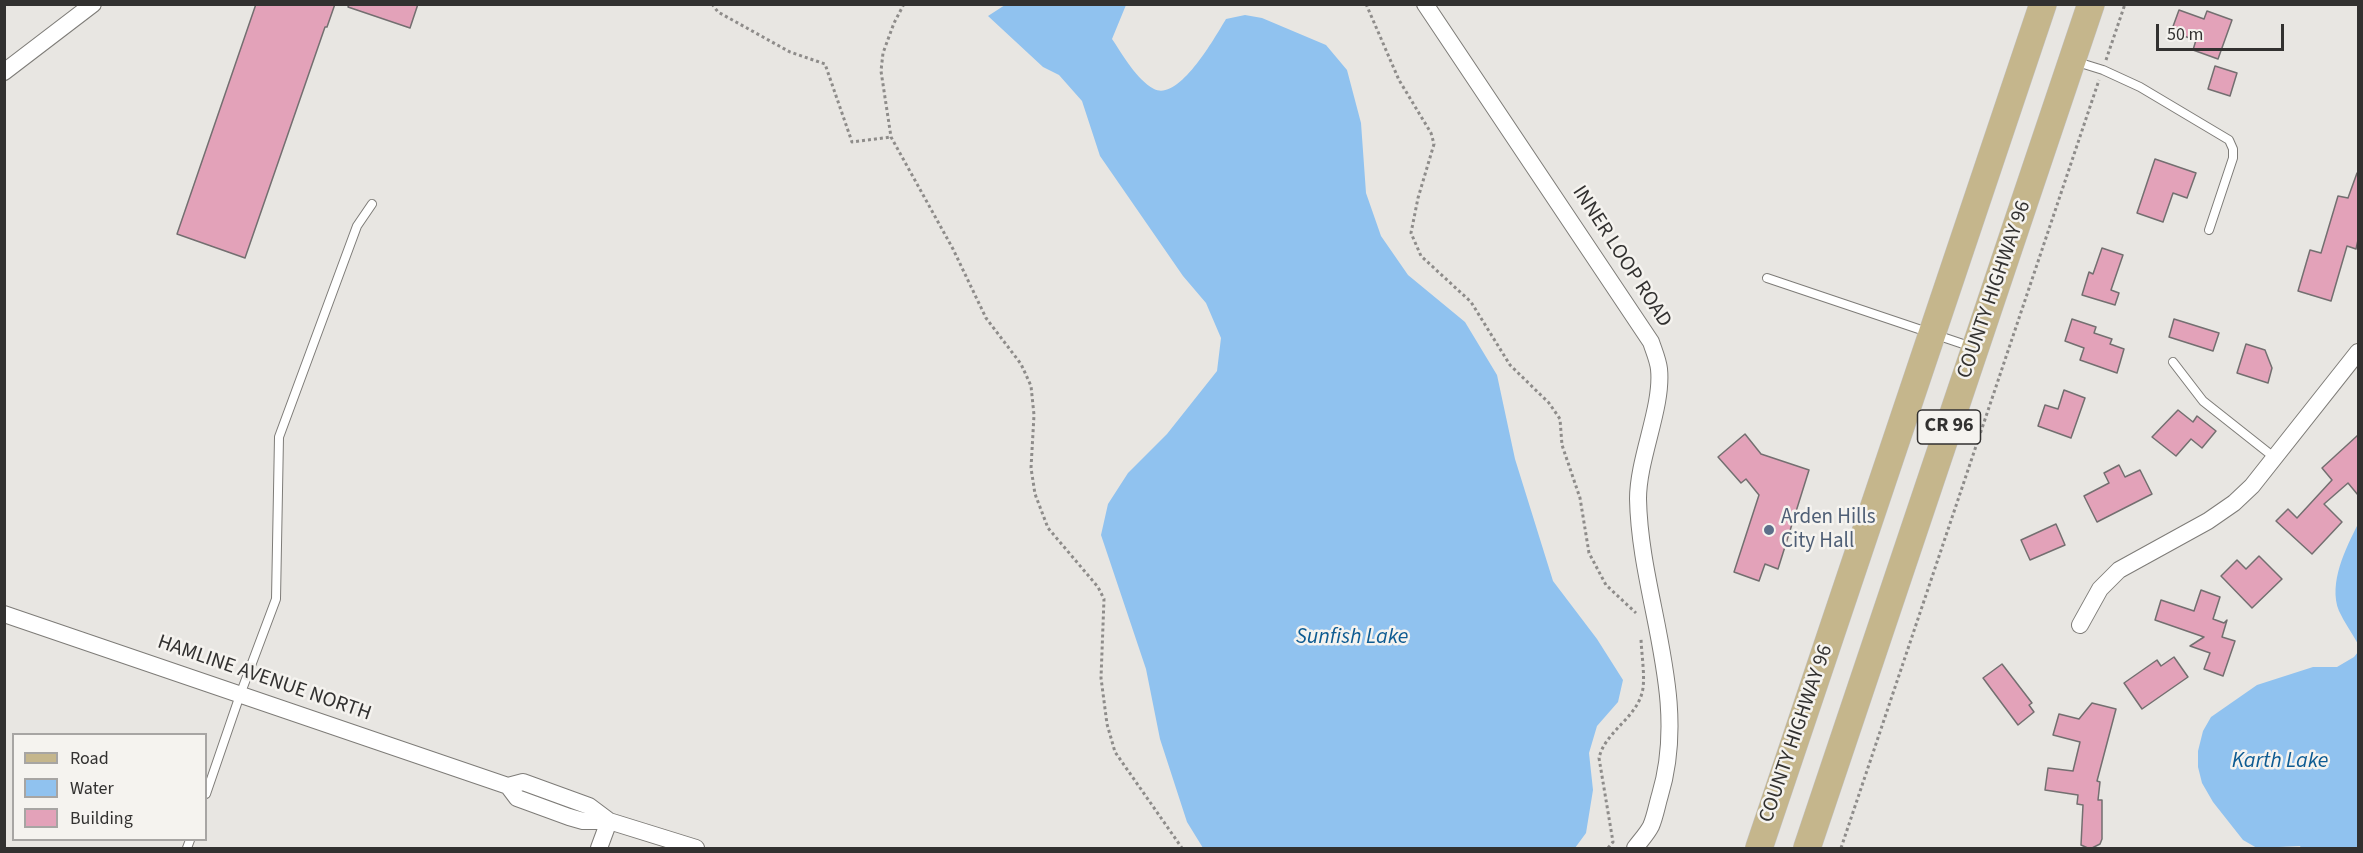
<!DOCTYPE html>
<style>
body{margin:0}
#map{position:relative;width:2363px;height:853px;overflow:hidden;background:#e8e6e2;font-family:"Source Sans 3",sans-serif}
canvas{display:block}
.frame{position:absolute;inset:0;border:6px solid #323130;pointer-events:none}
.legend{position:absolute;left:12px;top:733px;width:195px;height:108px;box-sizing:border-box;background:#f5f3ef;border:2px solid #a7a5a3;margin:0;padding:8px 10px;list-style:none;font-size:18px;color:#323130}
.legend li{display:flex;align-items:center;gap:12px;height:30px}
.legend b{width:30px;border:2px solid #a7a5a3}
.scale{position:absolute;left:2156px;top:24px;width:128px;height:27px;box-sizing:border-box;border:3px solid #323130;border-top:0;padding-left:8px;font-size:18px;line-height:21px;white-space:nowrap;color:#323130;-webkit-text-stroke:4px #f5f3ef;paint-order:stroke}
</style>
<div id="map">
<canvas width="2363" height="853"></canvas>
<div class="frame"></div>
<ul class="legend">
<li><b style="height:8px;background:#c5b68c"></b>Road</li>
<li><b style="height:16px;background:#90c2ef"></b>Water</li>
<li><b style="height:16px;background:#e3a2b9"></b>Building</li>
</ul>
<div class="scale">50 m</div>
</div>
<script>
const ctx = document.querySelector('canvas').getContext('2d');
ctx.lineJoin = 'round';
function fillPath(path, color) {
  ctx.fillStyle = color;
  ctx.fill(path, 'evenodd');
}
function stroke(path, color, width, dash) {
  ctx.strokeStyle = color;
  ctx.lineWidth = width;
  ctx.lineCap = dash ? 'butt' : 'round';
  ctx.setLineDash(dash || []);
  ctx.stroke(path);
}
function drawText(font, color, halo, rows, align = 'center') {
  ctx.font = font + ' "Source Sans 3",sans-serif';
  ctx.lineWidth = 5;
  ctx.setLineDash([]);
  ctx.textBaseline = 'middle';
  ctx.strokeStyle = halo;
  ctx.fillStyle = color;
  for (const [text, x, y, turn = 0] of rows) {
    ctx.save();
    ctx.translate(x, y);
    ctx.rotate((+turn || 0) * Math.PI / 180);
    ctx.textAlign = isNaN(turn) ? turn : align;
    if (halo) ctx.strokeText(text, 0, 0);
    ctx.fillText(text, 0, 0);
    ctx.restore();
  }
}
const water = new Path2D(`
 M1005,5h121l-14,34c11,16 24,40 42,50 25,13 61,-52 72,-70l19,-4 17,3 64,27 21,25 14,53 5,70 15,43 27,39 57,47 32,53 18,84 38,122 44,58 26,41 -5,22 -21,24 -8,27 4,37 -7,43 -11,15h-372l-16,-26 -27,-83 -14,-70 -45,-134 7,-31 20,-31 39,-39 50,-63 4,-33 -15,-35 -23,-27 -83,-120 -18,-55 -23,-26 -16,-8 -55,-51z
 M2358,524v120c-6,-11 -14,-22 -19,-33 -11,-28 7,-63 19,-87z
 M2358,646v202h-57l-1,-2 -43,2 -14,-8 -30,-38 -11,-19 -4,-16v-16l5,-20 8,-14 46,-32 56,-18h24l17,-10 4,-5z`);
const building = new Path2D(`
 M256,4h79l-8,23h-2l-80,231 -68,-24z
 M349,4h69l-8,24 -62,-21z
 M2179,10l25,9 3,-8 25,9 -14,39 -25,-9 3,-10 -25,-8z
 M2215,66l22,7 -7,23 -22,-7z
 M2155,159l41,14 -9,25 -14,-5 -10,29 -26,-9z
 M2357,173l1,1v66l-2,9 -9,-3 -16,55 -33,-10 12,-41 11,3 17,-57 10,2z
 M2102,248l21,7 -12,35 8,3 -4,12 -33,-10 7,-23 4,2z
 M2072,319l24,8 -2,6 18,6 -2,5 14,5 -7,24 -37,-13 4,-12 -19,-7z
 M2174,319l45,14 -6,18 -44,-14z
 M2246,344l19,6 7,18 -4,15 -31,-10z
 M2064,390l21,8 -14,40 -33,-12 7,-21 13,4z
 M2178,410l15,12 4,-6 19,15 -14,17 -11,-9 -15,17 -24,-19z
 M1745,434l16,20 48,16 -31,99 -13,-5 -6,17 -25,-9 25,-77 -13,-16 -5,4 -23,-26z
 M2358,435v60l-10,-12 -24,21 18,18 -30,32 -36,-33 12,-12 9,9 35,-38 -10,-12z
 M2119,465l6,12 15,-7 12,24 -55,28 -13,-26 25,-13 -5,-10z
 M2056,524l9,21 -35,15 -9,-20z
 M2259,556l23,23 -30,29 -31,-32 16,-16 9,9z
 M2201,590l19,7 -7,22 11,4 3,-3 -5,17 13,4 -12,35 -19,-7 6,-16 -20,-7 14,-9 -49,-17 6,-20 33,11z
 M2174,657l14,20 -46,32 -18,-26 33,-23 4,6z
 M2002,664l30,39 -3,2 5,7 -16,13 -35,-47z
 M2092,703l24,6 -19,72 3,1 -2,18h4v39l-2,5 -10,5 -9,-4 2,-40 -6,-1 1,-9 -33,-5 3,-22 25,3 7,-29 -27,-7 6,-21 20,5z`);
const path = new Path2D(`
 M712,4l6,8 72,40 35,12 27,78 39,-5
 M904,4l-10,19 -11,30 -2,18 10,66 62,112 33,69 35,46 10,22 3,29 -3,53 4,26 13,34 50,59 6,12 -3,79 6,46 8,28 67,96
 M1366,4l33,76 32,53 3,11 -16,54 -7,35 10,23 50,46 39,63 39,38 11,16 2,26 18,53 9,55 17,32 30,28
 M2106,60l19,-56
 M1608,848l5,-6 -14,-84c6,-26 36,-39 43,-65 4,-14 -1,-41 -1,-56
 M1841,848l258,-768`);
const lane = new Path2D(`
 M2074,61l29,9 37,17 89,53 4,9v9l-24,72
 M1767,278l205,69
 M2173,362l30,39 72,57
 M206,794l34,-99 36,-96 3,-162 78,-211 15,-22
 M187,848l3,-8`);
const street = new Path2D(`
 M1425,4l226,338c3,9 7,18 8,27 4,38 -21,89 -21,130 2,99 52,197 22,296 -3,10 -5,22 -9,31 -4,8 -11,15 -16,22
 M4,72l89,-68
 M4,614l504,172 9,12 52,19 14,4h26l-10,27
 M2080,625l20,-36 19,-19 89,-49 26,-18 18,-17 106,-134
 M508,786l15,-4 66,24 20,15 87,27`);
const primary = new Path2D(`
 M1759,848l284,-844
 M1807,848l284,-844`);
const markers = [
 [1769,530,6,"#5c6f8a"]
];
const shields = [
 [1949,427,63]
];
const shieldNames = [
 ["CR 96",1949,427]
];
const streetNames = [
 ["INNER LOOP ROAD",1621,257,57],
 ["COUNTY HIGHWAY 96",1995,290,-71],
 ["HAMLINE AVENUE NORTH",264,679,19],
 ["COUNTY HIGHWAY 96",1797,734,-71]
];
const serviceNames = [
 ["Arden Hills",1781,518],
 ["City Hall",1781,542]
];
const waterNames = [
 ["Sunfish Lake",1352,638],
 ["Karth Lake",2280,762]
];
fillPath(water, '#90c2ef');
fillPath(building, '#e3a2b9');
stroke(building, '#736f70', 1.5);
stroke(lane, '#7e7c78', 10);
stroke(street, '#7e7c78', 18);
stroke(primary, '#c2c1c1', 28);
stroke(path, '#8e8c8a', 3, [3, 3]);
stroke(lane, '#fff', 8);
stroke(street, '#fff', 16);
stroke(primary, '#c5b68c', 27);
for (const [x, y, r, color] of markers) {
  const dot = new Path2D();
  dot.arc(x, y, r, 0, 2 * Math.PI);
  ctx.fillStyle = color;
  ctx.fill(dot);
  stroke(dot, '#f5f3ef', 2);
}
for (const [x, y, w] of shields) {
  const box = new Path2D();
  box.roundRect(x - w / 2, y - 17, w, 34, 4.5);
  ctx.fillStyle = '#f5f3ef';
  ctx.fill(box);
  stroke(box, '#323130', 1.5);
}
drawText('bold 20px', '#323130', null, shieldNames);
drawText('21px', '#323130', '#f5f3ef', streetNames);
drawText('21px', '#4e5e75', '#f5f3ef', serviceNames, 'left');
drawText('italic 22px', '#0d5b92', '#f5f3ef', waterNames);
</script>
